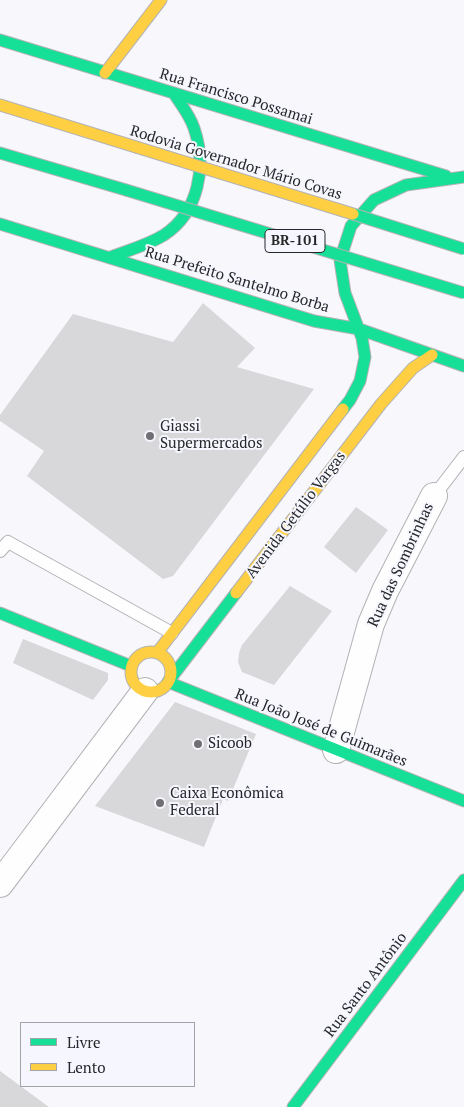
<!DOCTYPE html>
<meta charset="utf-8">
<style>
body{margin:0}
#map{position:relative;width:464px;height:1107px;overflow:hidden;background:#f8f8fc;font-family:"PT Serif",serif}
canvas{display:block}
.legend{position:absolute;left:20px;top:1022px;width:175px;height:65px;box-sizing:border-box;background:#f6f7fe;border:1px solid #a3a4a9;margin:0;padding:6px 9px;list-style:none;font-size:15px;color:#27272a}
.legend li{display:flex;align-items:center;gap:10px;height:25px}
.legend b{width:25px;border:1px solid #a3a4a9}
</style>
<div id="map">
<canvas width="464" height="1107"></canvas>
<ul class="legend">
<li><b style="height:6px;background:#16e098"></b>Livre</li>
<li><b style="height:6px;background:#ffcf43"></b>Lento</li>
</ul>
</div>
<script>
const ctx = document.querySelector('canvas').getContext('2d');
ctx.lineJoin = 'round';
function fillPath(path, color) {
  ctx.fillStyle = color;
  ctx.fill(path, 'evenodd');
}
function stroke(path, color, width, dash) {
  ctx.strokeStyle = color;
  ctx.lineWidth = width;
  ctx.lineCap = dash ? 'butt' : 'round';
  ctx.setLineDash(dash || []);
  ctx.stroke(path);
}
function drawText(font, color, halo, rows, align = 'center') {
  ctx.font = font + ' "PT Serif",serif';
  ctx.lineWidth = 4;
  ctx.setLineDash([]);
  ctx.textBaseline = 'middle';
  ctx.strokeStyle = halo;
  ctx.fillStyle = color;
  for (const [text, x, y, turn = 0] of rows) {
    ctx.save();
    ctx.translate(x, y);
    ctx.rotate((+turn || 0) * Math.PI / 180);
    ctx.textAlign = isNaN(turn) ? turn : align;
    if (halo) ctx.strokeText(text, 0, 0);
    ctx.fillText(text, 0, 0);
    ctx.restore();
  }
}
const building = new Path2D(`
 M203,303l52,45 -18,19 77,22 -141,187 -10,3 -136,-103 17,-25 -44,-30v-6l73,-101 100,28z
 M356,507l32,23 -32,43 -32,-26z
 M290,586l42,25 -58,74 -32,-13 -4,-10 1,-9 3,-8z
 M23,639l85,34v7l-15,20 -80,-37z
 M175,702l81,32 -28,67 -5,-2 -19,48 -109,-41z
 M0,1071l49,36h-49z`);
const lane = new Path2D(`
 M434,496l30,-39
 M0,551l8,-9 164,91`);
const street = new Path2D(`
 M336,750l35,-126 14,-33 49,-95
 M0,884l145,-193`);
const fast = new Path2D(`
 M0,40l446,136
 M0,153l126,37
 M0,224l314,97 45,8 105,37
 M111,257c18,-7 37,-12 53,-22 35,-23 43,-69 30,-107 -4,-12 -12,-22 -19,-33
 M343,409l7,-9 10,-19 5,-24 -3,-19 -17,-45 -5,-33 11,-34 23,-26 32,-15 58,-8
 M236,593l-68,89 296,119
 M0,613l131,53
 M293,1107l171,-227`);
const slow = new Path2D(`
 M105,73l56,-73
 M0,105l136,42
 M236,593l145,-189 32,-36 19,-13
 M131 672a20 20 0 1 1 40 0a20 20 0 1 1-40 0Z
 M157,653l186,-244`);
const fastBridge = new Path2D(`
 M126,190l338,103
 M353,214l111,35`);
const slowBridge = new Path2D(`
 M136,147l217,67`);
const markers = [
 [150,436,5,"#707074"],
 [198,744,5,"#707074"],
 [160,803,5,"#707074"]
];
const shields = [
 [295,241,60]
];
const shieldNames = [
 ["BR-101",295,241]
];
const streetNames = [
 ["Rua Francisco Possamai",236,97,17],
 ["Rodovia Governador Mário Covas",236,163,17],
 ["Rua Prefeito Santelmo Borba",237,280,17],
 ["Avenida Getúlio Vargas",296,515,-53],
 ["Rua das Sombrinhas",401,565,-65],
 ["Rua João José de Guimarães",321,728,22],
 ["Rua Santo Antônio",366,985,-53]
];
const poiNames = [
 ["Giassi",160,427],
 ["Supermercados",160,444],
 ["Sicoob",208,744],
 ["Caixa Econômica",170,794],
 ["Federal",170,811]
];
fillPath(building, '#d8d7d9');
stroke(lane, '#b2b2b5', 14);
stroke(street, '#b2b2b5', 28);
stroke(fast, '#b2b2b5', 13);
stroke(slow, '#b2b2b5', 13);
stroke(lane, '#fefeff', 12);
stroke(street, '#fefeff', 26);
stroke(fast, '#16e098', 11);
stroke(slow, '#ffcf43', 11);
stroke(fastBridge, '#b2b2b5', 13, []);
stroke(slowBridge, '#b2b2b5', 13, []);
stroke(fastBridge, '#16e098', 11);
stroke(slowBridge, '#ffcf43', 11);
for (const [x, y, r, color] of markers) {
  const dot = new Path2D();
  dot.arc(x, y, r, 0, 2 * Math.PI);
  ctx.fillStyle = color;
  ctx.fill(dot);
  stroke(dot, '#f6f7fe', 2);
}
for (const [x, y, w] of shields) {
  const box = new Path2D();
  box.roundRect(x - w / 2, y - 11.5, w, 23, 4);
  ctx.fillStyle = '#f6f7fe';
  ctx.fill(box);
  stroke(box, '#27272a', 1);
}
drawText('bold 14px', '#27272a', null, shieldNames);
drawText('15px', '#27272a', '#f6f7fe', streetNames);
drawText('15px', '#27272a', '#f6f7fe', poiNames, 'left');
</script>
